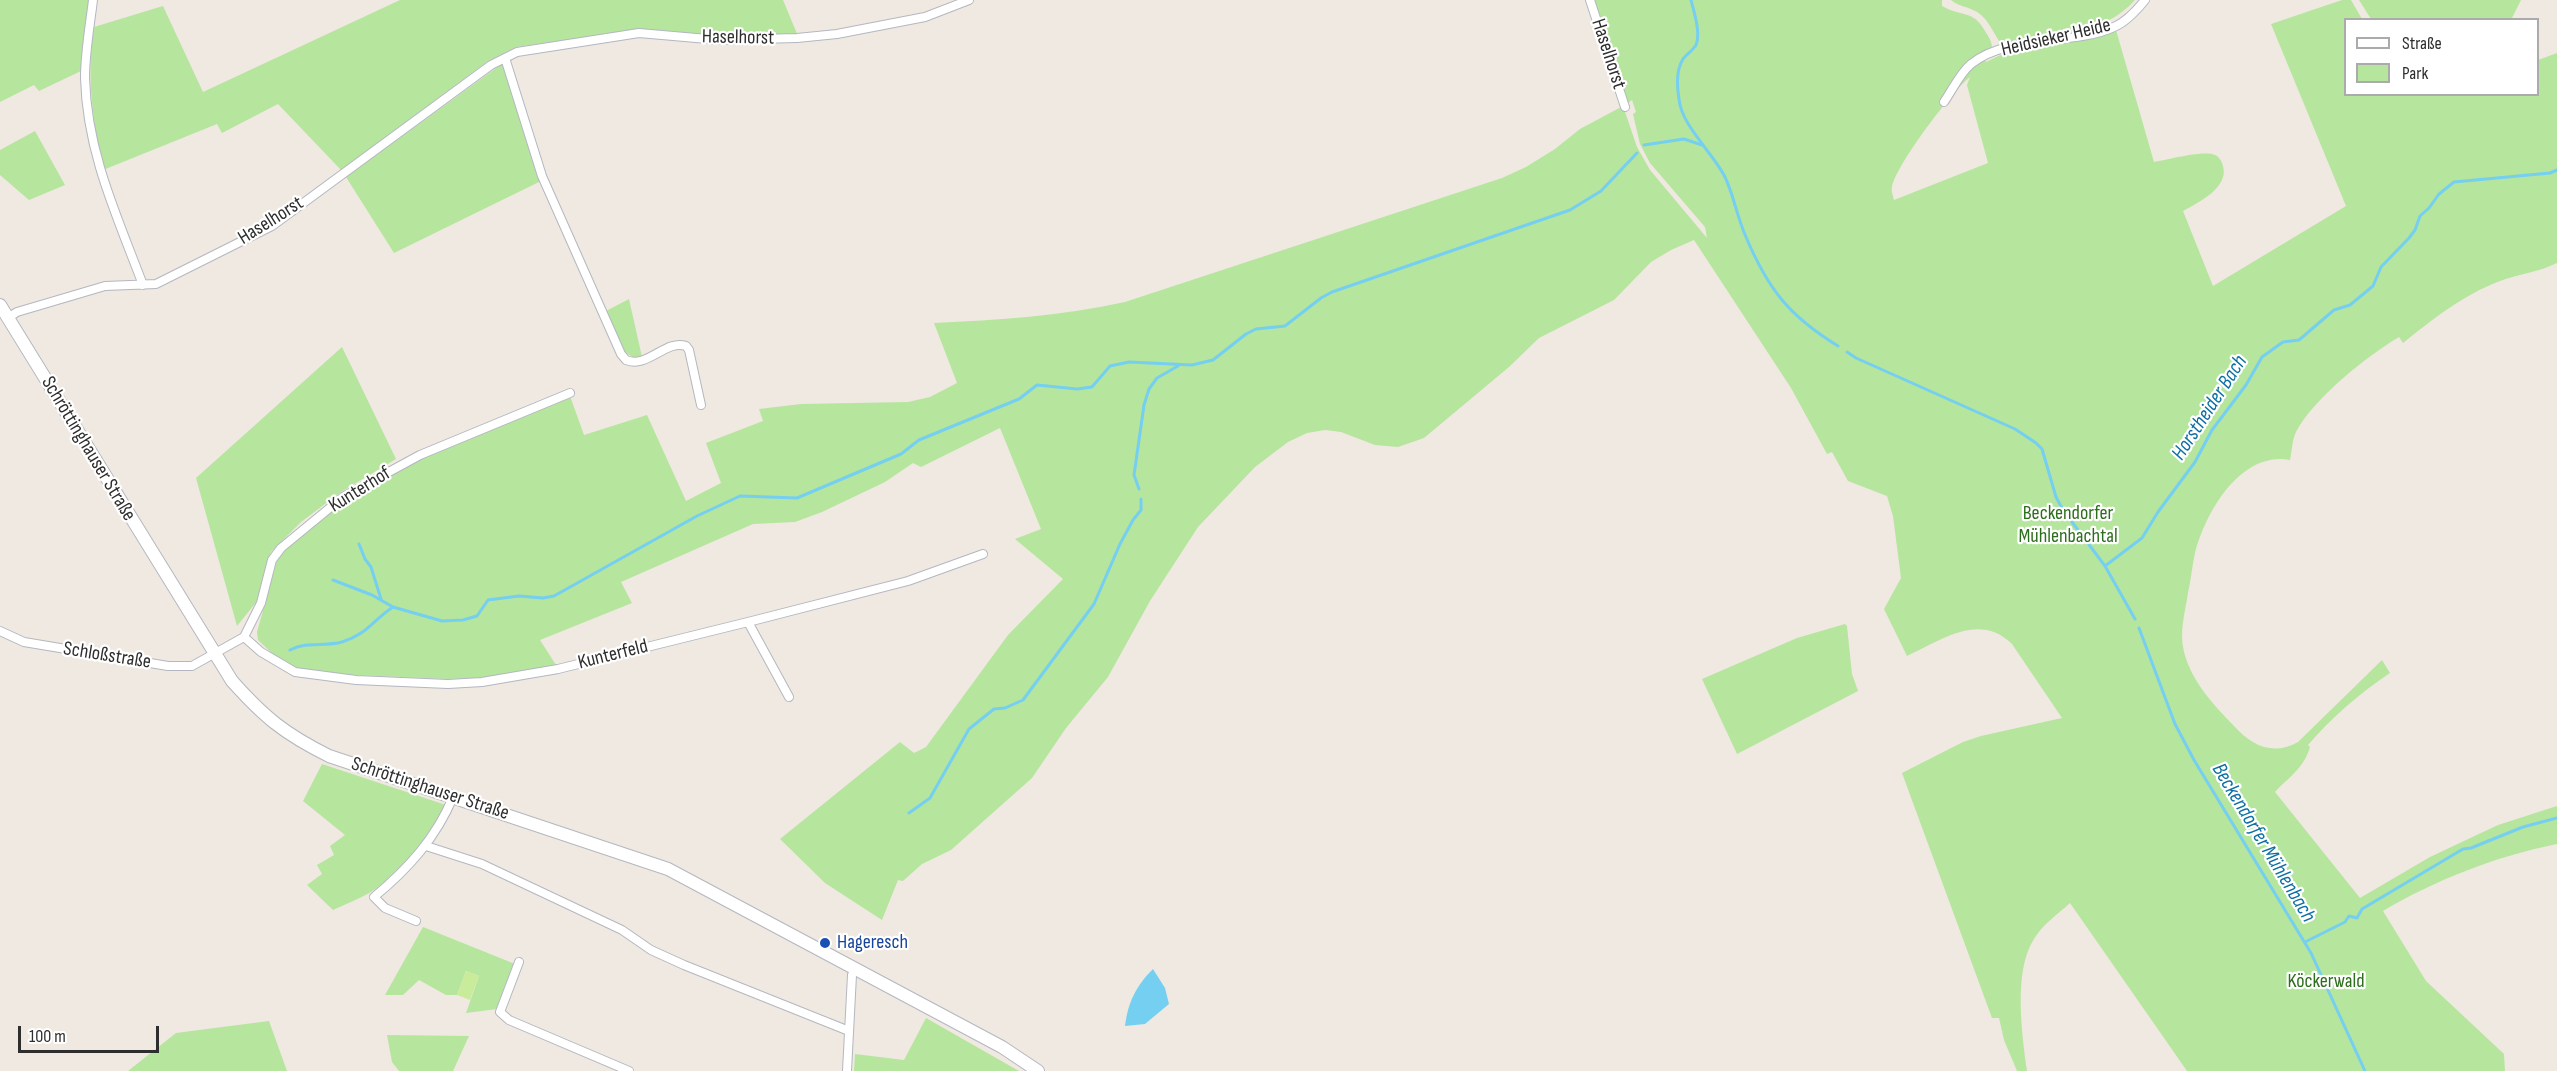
<!DOCTYPE html>
<meta charset="utf-8">
<style>
body{margin:0}
#map{position:relative;width:2557px;height:1071px;overflow:hidden;background:#efe9e1;font-family:"Sofia Sans Condensed",sans-serif}
canvas{display:block}
.legend{position:absolute;left:2344px;top:18px;width:195px;height:78px;box-sizing:border-box;background:#fff;border:2px solid #ababab;margin:0;padding:8px 10px;list-style:none;font-size:18px;color:#2e2e2e}
.legend li{display:flex;align-items:center;gap:12px;height:30px}
.legend b{width:30px;border:2px solid #ababab}
.scale{position:absolute;left:18px;top:1026px;width:141px;height:27px;box-sizing:border-box;border:3px solid #2e2e2e;border-top:0;padding-left:8px;font-size:18px;line-height:21px;white-space:nowrap;color:#2e2e2e;-webkit-text-stroke:4px #fff;paint-order:stroke}
</style>
<div id="map">
<canvas width="2557" height="1071"></canvas>
<ul class="legend">
<li><b style="height:8px;background:#fff"></b>Straße</li>
<li><b style="height:16px;background:#b6e59e"></b>Park</li>
</ul>
<div class="scale">100 m</div>
</div>
<script>
const ctx = document.querySelector('canvas').getContext('2d');
ctx.lineJoin = 'round';
function fillPath(path, color) {
  ctx.fillStyle = color;
  ctx.fill(path, 'evenodd');
}
function stroke(path, color, width, dash) {
  ctx.strokeStyle = color;
  ctx.lineWidth = width;
  ctx.lineCap = dash ? 'butt' : 'round';
  ctx.setLineDash(dash || []);
  ctx.stroke(path);
}
function drawText(font, color, halo, rows, align = 'center') {
  ctx.font = font + ' "Sofia Sans Condensed",sans-serif';
  ctx.lineWidth = 4.5;
  ctx.setLineDash([]);
  ctx.textBaseline = 'middle';
  ctx.strokeStyle = halo;
  ctx.fillStyle = color;
  for (const [text, x, y, turn = 0] of rows) {
    ctx.save();
    ctx.translate(x, y);
    ctx.rotate((+turn || 0) * Math.PI / 180);
    ctx.textAlign = isNaN(turn) ? turn : align;
    if (halo) ctx.strokeText(text, 0, 0);
    ctx.fillText(text, 0, 0);
    ctx.restore();
  }
}
const green = new Path2D(`
 M0,0h89l-8,71 -42,20 -5,-6 -34,17z
 M400,0h383l15,36 -79,1 -80,-7 -123,17 -28,14 -147,109 -63,-66 -56,29 -5,-9 -114,46c-10,-51 -17,-92 -9,-143l69,-21 40,86z
 M1594,0h348v6c18,11 31,3 43,25 3,5 7,10 7,17l-10,5 4,9 33,-16 97,-16 38,132c14,-2 49,-12 61,-7 4,2 7,6 8,11 6,22 -24,36 -40,45l30,75 133,-80 -75,-182 71,-24h9l11,19 -16,1v74h192v-34l19,-7v210c-18,9 -38,11 -57,18 -37,14 -67,38 -97,62l-4,-6c-32,19 -86,62 -103,95 -4,8 -4,19 -6,28 -49,-9 -84,51 -95,93 -3,13 -4,27 -7,40 -3,20 -9,38 -4,59 8,30 29,52 50,74 18,20 39,30 64,16l84,-82 8,13c-30,20 -58,44 -82,72l2,2c-6,21 -21,30 -35,45l85,106 70,-41 68,-32 59,-19v38c-60,12 -122,36 -174,67l43,70 78,73 1,17h-318l-117,-168c-12,11 -28,22 -36,36 -21,32 -12,96 -7,132h-10l-13,-31 -5,-22h-7l-90,-245 61,-31 18,-6 81,-18 -50,-74c-33,-32 -70,-4 -105,12l-23,-47 17,-31 -8,-62 -6,-20 -39,-15 -16,-29 -5,2 -36,-66 -97,-148 -23,10 -20,12 -37,38 -75,38 -30,29 -85,71 -26,9 -23,-2 -34,-13 -16,-2 -18,3 -19,9 -33,25 -57,60 -48,74 -42,76 -42,51 -34,50 -81,72 -29,14 -19,17 -5,-1 -16,40 -57,-37 -45,-44 120,-97 14,11 12,-6 82,-112 55,-56 -48,-40 26,-10 -41,-101 -79,39 -8,-4 -28,19 -63,30 -27,10 -42,2 -132,58 11,21 -92,37 16,25 -74,13 -34,1 -115,-5 -36,-4 -17,-9 -22,-21 -1,-8 20,-72 7,-11 50,-42 85,-51 151,-60 14,39 63,-20 39,86 35,-18 -15,-40 57,-22 -4,-12 42,-5 107,-2 22,-5 27,-14 -23,-60c64,-3 128,-7 191,-21l377,-124 24,-11 29,-18 25,-20 43,-23 14,41 13,23 57,68 -2,-11 -55,-64 -10,-19 -7,-30 3,-2 -4,-12 -4,3zM1970,77l-3,8 21,78 -94,37c-1,-4 -3,-10 -2,-13 4,-22 60,-96 78,-110z
 M1951,0h184c-31,36 -87,35 -130,42l-6,-1c-7,-11 -13,-26 -26,-31 -8,-4 -15,-4 -22,-10z
 M2359,0h162l-10,20 -140,-1z
 M503,63l38,118 -147,72 -48,-76z
 M35,131l30,54 -36,15 -29,-25v-25z
 M629,299l13,58 -8,1 -9,-6 -19,-41z
 M342,347l54,112 -55,33 -40,30 -30,30 -13,48 -21,26 -41,-148z
 M1845,624l2,2 5,48 6,17 -121,63 -35,-75 95,-41z
 M322,764l124,41c-20,32 -42,67 -75,87 -12,7 -26,12 -38,18l-26,-25 15,-11 -5,-9 17,-10 -4,-9 15,-11 -42,-34z
 M423,927l92,37 -18,45 -31,4 13,-37 -13,-5 -9,24h-11l-27,-15 -16,15h-18z
 M926,1018l93,53h-165l1,-17 49,6z
 M269,1021l18,50h-159l48,-38z
 M387,1035l82,1 -16,35h-54l-7,-9z`);
const pitch = new Path2D(`
 M466,971l13,5 -9,24 -13,-5z`);
const water = new Path2D(`
 M1153,969l12,19 4,16 -24,20 -20,2c3,-24 11,-40 28,-57z`);
const stream = new Path2D(`
 M1691,0c3,12 10,33 5,45 -3,5 -9,9 -13,14 -7,11 -6,28 -4,40 2,26 34,54 46,78 9,19 12,40 21,60 22,52 43,79 92,109
 M1644,145l40,-6 18,6
 M1847,352l9,6 159,71 21,14 6,6 14,48 7,13 42,56 30,53
 M1139,489l-5,-14 10,-70 5,-16 8,-11 21,-12
 M359,544l6,15 6,8 10,32
 M2105,566l37,-28 16,-26 37,-50 17,-32 34,-45 16,-28 21,-15 16,-2 35,-30 16,-5 23,-19 8,-19 28,-29 6,-8 5,-14 9,-8 10,-14 15,-12 96,-9 7,-3
 M333,580l39,15 21,12 49,14 21,-1 14,-4 11,-16 31,-4 24,2 11,-2 143,-80 43,-20 57,2 104,-44 18,-14 100,-41 18,-14 40,4 15,-2 18,-21 19,-4 63,3 21,-5 33,-26 10,-5 29,-3 36,-28 11,-6 238,-82 31,-19 36,-38
 M2139,628l36,96 19,36 117,193 54,118
 M290,650c17,-9 35,-3 52,-8 26,-8 31,-22 51,-35
 M909,813l21,-15 39,-69 25,-20 11,-1 18,-8 71,-96 26,-60 13,-24 8,-10v-11
 M2305,942l40,-20 4,-6 8,2 5,-9 101,-60 8,-1 52,-21 34,-9`);
const street = new Path2D(`
 M93,0c-3,25 -8,52 -8,78 2,75 32,138 58,207
 M1590,0l35,107
 M505,58l37,118 79,178 5,6c21,9 40,-21 60,-14l3,4 12,55
 M1944,102c9,-13 16,-29 27,-38 37,-30 102,-18 143,-37 12,-5 23,-17 31,-27
 M8,318l9,-6 88,-26 51,-2 116,-58 219,-161 26,-13 122,-19 80,7 78,-2 40,-4 88,-17 44,-17
 M748,622l41,75
 M0,631l24,11 144,24h24l52,-29 17,-34 11,-43 9,-12 62,-51 77,-42 150,-62
 M244,637l17,15 34,20 61,8 92,4 34,-2 76,-13 190,-47 160,-41 75,-27
 M426,846l56,18 140,66 29,20 33,15 165,66
 M416,921l-31,-13 -11,-11c34,-28 62,-59 79,-100
 M519,962l-19,50 9,8 120,51
 M847,1071l5,-96 3,-7`);
const secondary = new Path2D(`
 M0,305l232,376c33,37 53,53 97,75l339,113 334,178 36,24`);
const markers = [
 [825,943,6,"#1a4fb4"]
];
const streetNames = [
 ["Haselhorst",738,38,1],
 ["Heidsieker Heide",2056,38,-13],
 ["Haselhorst",1608,54,72],
 ["Haselhorst",271,221,-32],
 ["Schröttinghauser Straße",88,449,59],
 ["Kunterhof",360,490,-32],
 ["Kunterfeld",613,655,-14],
 ["Schloßstraße",107,656,9],
 ["Schröttinghauser Straße",430,789,18]
];
const parkNames = [
 ["Beckendorfer",2068,514],
 ["Mühlenbachtal",2068,537],
 ["Köckerwald",2326,982]
];
const transitNames = [
 ["Hageresch",837,943]
];
const waterNames = [
 ["Horstheider Bach",2210,408,-57],
 ["Beckendorfer Mühlenbach",2263,843,59]
];
fillPath(green, '#b6e59e');
fillPath(pitch, '#c9ec9a');
fillPath(water, '#75cff0');
stroke(stream, '#75cff0', 3);
stroke(street, '#b4b7c1', 10);
stroke(secondary, '#b4b7c1', 14);
stroke(street, '#fff', 8);
stroke(secondary, '#fff', 12);
for (const [x, y, r, color] of markers) {
  const dot = new Path2D();
  dot.arc(x, y, r, 0, 2 * Math.PI);
  ctx.fillStyle = color;
  ctx.fill(dot);
  stroke(dot, '#fff', 2);
}
drawText('20px', '#2e2e2e', '#fff', streetNames);
drawText('20px', '#2c6e1b', '#fff', parkNames);
drawText('20px', '#164399', '#fff', transitNames, 'left');
drawText('italic 21px', '#0d6fa3', '#fff', waterNames);
</script>
